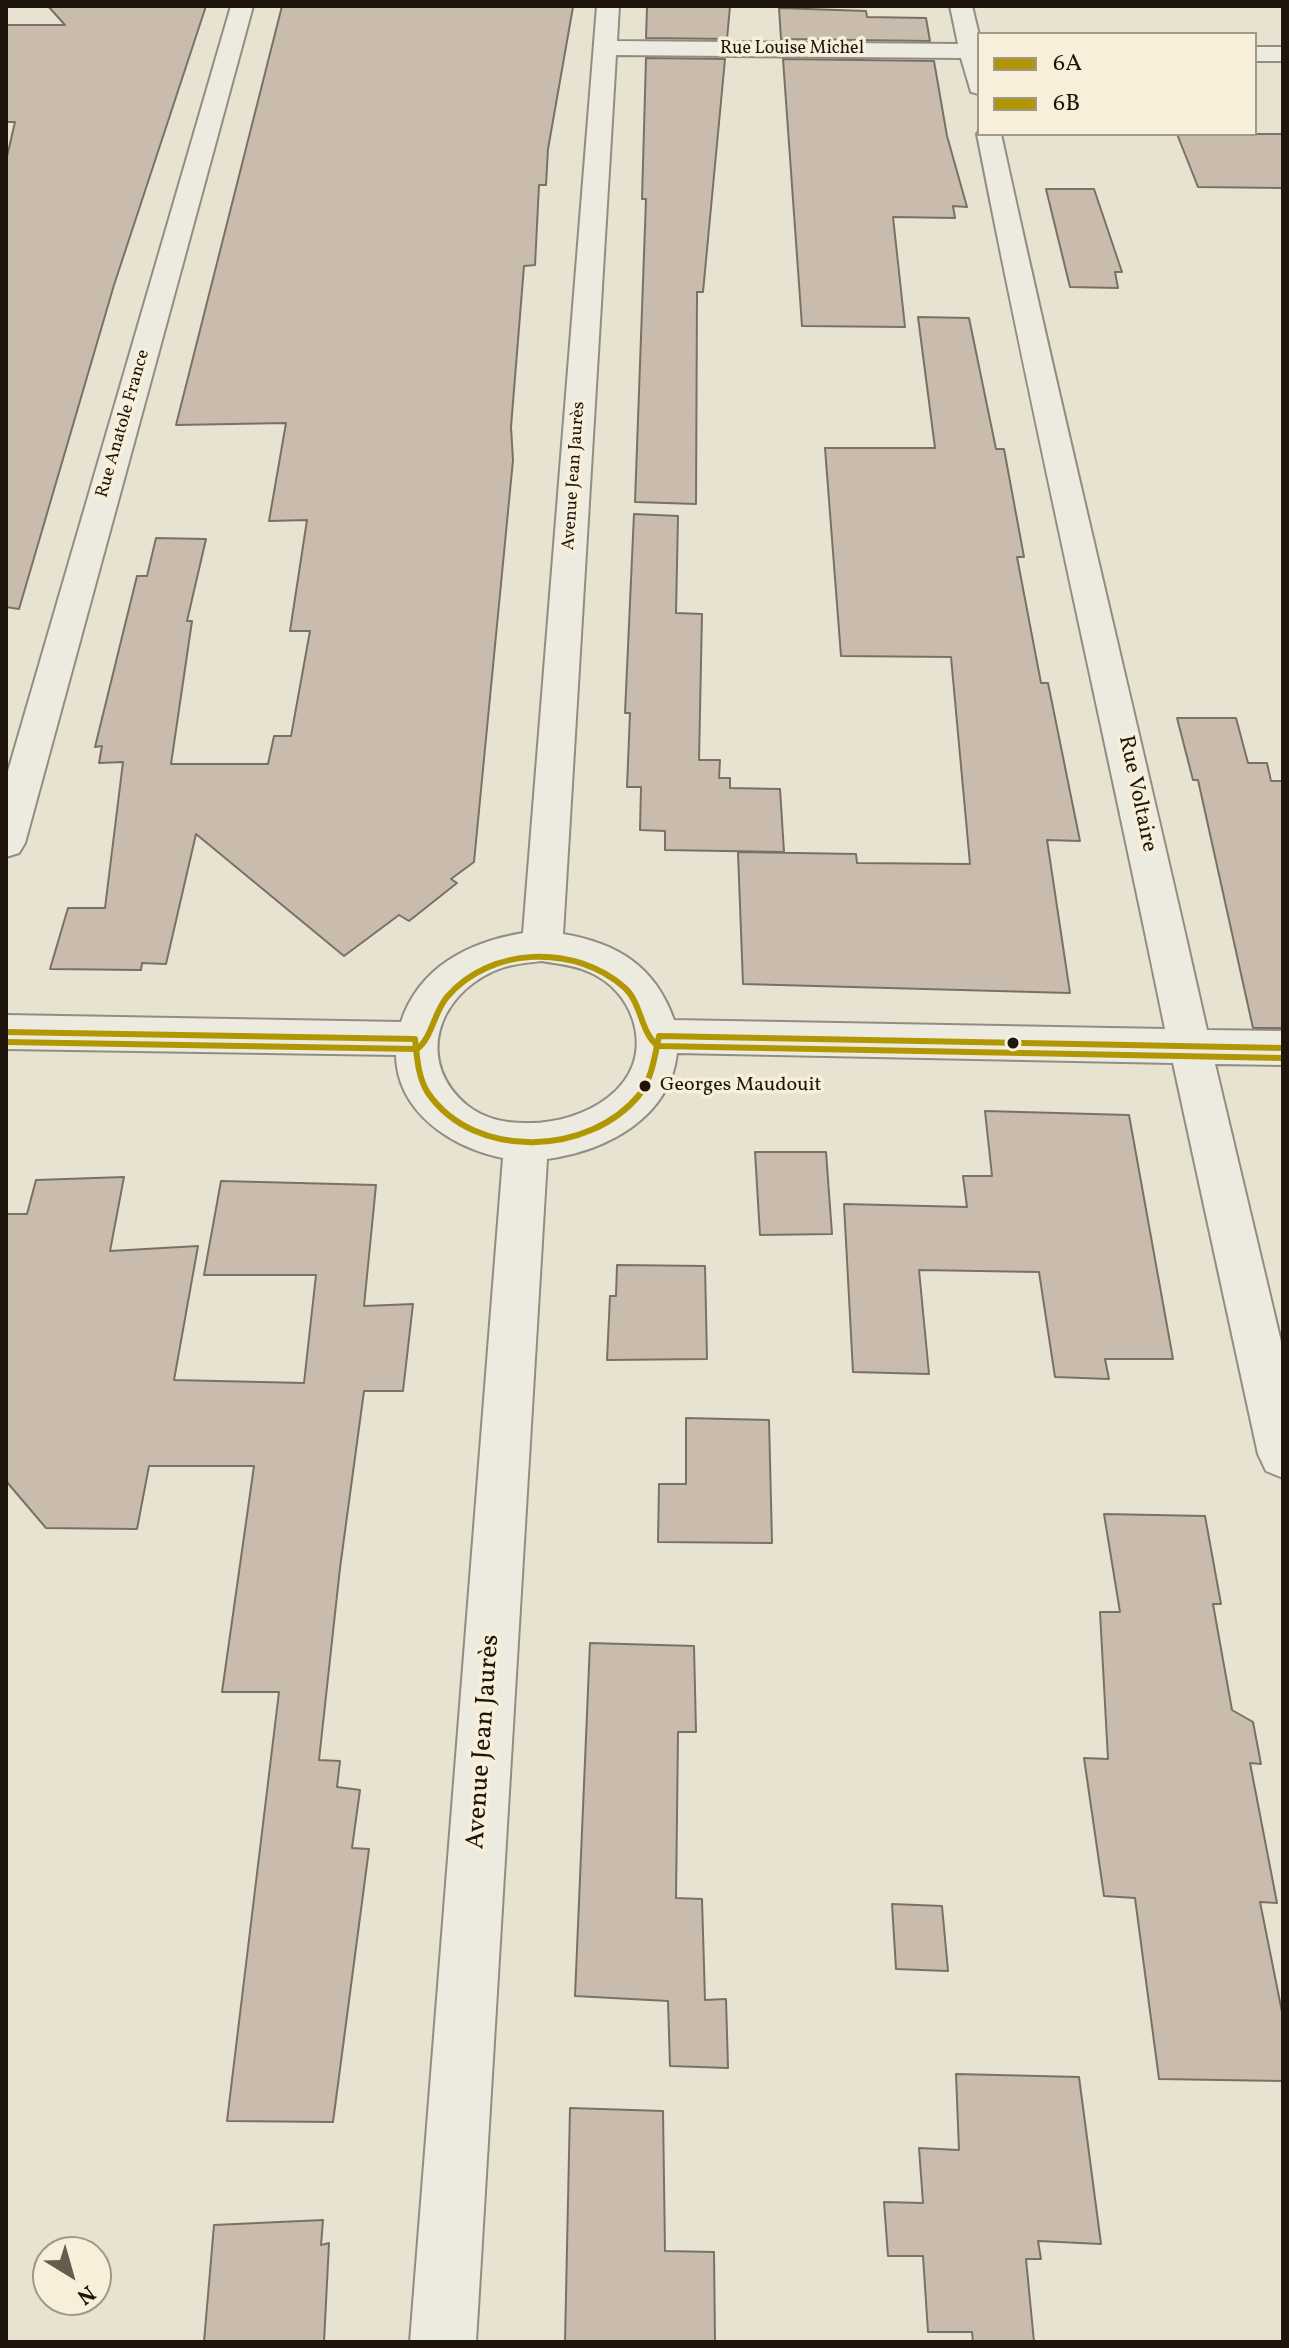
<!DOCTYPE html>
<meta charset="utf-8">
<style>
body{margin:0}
#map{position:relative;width:1289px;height:2348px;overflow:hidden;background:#e8e2d0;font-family:Vollkorn,serif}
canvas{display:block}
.frame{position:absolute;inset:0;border:8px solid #20150c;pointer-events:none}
.legend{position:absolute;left:977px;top:32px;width:280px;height:104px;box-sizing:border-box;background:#f7efda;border:2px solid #a19888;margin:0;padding:10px 14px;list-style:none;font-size:24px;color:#20150c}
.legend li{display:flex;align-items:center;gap:16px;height:40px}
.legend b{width:40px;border:2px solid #a19888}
.north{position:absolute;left:32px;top:2236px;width:80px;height:80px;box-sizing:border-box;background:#f7efda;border:2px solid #a19888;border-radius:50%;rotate:143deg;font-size:22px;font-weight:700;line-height:32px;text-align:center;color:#20150c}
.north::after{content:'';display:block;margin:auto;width:28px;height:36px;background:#665d51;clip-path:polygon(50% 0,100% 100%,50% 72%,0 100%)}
</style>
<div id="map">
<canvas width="1289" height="2348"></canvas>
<div class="frame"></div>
<ul class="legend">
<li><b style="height:10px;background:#b19704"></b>6A</li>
<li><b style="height:10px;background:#b19704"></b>6B</li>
</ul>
<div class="north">N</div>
</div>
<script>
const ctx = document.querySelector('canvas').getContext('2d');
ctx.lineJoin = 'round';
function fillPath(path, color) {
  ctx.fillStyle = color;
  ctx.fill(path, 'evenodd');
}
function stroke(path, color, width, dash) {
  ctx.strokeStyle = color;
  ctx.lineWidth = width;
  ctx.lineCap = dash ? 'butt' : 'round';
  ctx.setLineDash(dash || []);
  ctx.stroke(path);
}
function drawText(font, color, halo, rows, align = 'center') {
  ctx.font = font + ' Vollkorn,serif';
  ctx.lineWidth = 7;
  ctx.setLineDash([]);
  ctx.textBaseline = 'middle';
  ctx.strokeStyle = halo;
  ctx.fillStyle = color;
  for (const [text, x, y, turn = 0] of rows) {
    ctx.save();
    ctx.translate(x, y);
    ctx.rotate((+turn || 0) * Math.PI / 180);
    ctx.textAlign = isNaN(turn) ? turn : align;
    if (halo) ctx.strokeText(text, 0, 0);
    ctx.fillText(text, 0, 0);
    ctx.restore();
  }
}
const building = new Path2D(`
 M48,6h158l-92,279 -95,324 -13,-2v-446l9,-39h-9v-97h59z
 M282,6l291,1 -25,142 -2,36h-7l-4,80 -11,1 -13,161 2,33 -39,402 -23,17 6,4 -48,38 -10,-6 -55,41 -148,-122 -30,130 -24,-1 -1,7 -91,-1 18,-61h37l18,-146 -24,1 3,-17 -7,1 42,-171h10l9,-38 50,1 -19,82h5l-21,143h97l6,-28h17l19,-105h-20l17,-111 -38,1 17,-98 -110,2z
 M730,6l-3,33 -81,-1 1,-31z
 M779,8l87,3 1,6 59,1 4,23 -149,-2z
 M646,58l79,1 -22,233h-6l-1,212 -61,-2 10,-275 1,-28h-4z
 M783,59l151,2 13,75 20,71 -14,-1 2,12 -62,-1 12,110 -103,-1z
 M1177,134h106v54l-85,-1z
 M1046,189h48l28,83h-7l3,16 -48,-1z
 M918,317l51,1 27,131h8l20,108h-7l24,126h7l32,158 -33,-1 23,153 -327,-9 -5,-132 118,2 1,9 113,1 -19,-207 -110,-1 -16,-208h110z
 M634,514l44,2 -2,97 26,1 -3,146h21l-1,18h11v10l50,1 4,63 -119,-2v-19l-25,-1 1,-43h-14l3,-74h-5z
 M1177,718h59l12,45h19l4,18h12v247h-30l-55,-248h-5z
 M985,1111l144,4 44,244h-68l4,20 -54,-2 -16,-105 -120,-2 10,104 -76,-2 -9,-168 123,3 -4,-31h29z
 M755,1152h71l6,82 -72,1z
 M124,1177l-14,74 88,-5 -24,134 130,3 12,-108h-112l17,-94 155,4 -12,121 49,-2 -10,87h-39l-24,177 -21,192 21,1 -3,26 23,3 -8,58 17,1 -36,273 -106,-1 52,-429h-57l32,-226h-105l-12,63 -91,-1 -40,-47v-267h21l9,-34z
 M617,1265l88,1 2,93 -100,1 3,-64h6z
 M686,1418l83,2 3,123 -114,-1 1,-58h27z
 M1104,1514l101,2 16,88h-8l19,106 21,12 8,42 -11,-1 27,140 -17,-1 23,115v64l-124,-2 -24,-181 -31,-2 -20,-138 24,1 -8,-147h20z
 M590,1643l104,3 2,86h-18l-2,166 26,1 3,101 21,-1 2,69 -58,-2 -2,-65 -93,-5z
 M892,1904l50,2 6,65 -52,-2z
 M956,2074l123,3 22,167 -63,-3 3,18h-15l8,83h-61l-1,-10h-44l-5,-76h-35l-4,-54 39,1 -4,-55 40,2z
 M570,2108l93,3 2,140 49,1 1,90h-150z
 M323,2220l-2,25 8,-2 -5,99h-120l10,-117z`);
const minor = new Path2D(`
 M231,6h22l-228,837 -6,10 -13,4v-79z
 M597,6h22l-2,35 341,3 -8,-38h22l7,29v59l-8,-2 -10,-34 -345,-3 -53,879c54,9 92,32 111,86l491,9c-61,-299 -130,-596 -188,-895l2,-3v3h22c65,299 139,597 206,896l76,1v34l-68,-1 68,286v128l-17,-7 -8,-17 -85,-391 -496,-10c-7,65 -71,98 -130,106l-71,1183h-66l93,-1184c-50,-10 -106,-45 -107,-103l-390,-6v-34l395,7c18,-55 68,-80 122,-89zM542,961c16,3 33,4 47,11 21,9 37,26 44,48 21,67 -51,105 -108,103 -20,0 -40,-4 -57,-17 -53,-43 -32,-109 26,-135 15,-7 32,-8 48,-10z
 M1255,47h28v14h-28z`);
const bus1 = new Path2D(`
 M6,1032l409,7c2,18 3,39 13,54 47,68 162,63 212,1 12,-16 15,-39 19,-58l624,12`);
const bus2 = new Path2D(`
 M6,1042l411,7c15,-11 17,-37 30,-52 43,-51 129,-53 178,-9 17,16 15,44 33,58l625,12`);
const markers = [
 [1013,1043,7,"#20150c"],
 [645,1086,7,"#20150c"]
];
const farStreetnames = [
 ["Rue Louise Michel",792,50],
 ["Rue Anatole France",124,424,-74],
 ["Avenue Jean Jaurès",575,476,-86]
];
const busNames = [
 ["Georges Maudouit",660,1086]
];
const streetNames = [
 ["Rue Voltaire",1136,794,78]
];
const nearStreetnames = [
 ["Avenue Jean Jaurès",485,1742,-86]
];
fillPath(building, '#cabcad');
stroke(building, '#777268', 2);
stroke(minor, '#928d82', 4);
fillPath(minor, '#edeae0');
stroke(bus1, '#b19704', 6);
stroke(bus2, '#b19704', 6);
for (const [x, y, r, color] of markers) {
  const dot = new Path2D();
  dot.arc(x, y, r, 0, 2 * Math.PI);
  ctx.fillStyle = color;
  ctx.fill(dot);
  stroke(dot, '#f7efda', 3);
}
drawText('18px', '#20150c', '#f7efda', farStreetnames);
drawText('20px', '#20150c', '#f7efda', busNames, 'left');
drawText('22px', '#20150c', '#f7efda', streetNames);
drawText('26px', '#20150c', '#f7efda', nearStreetnames);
</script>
